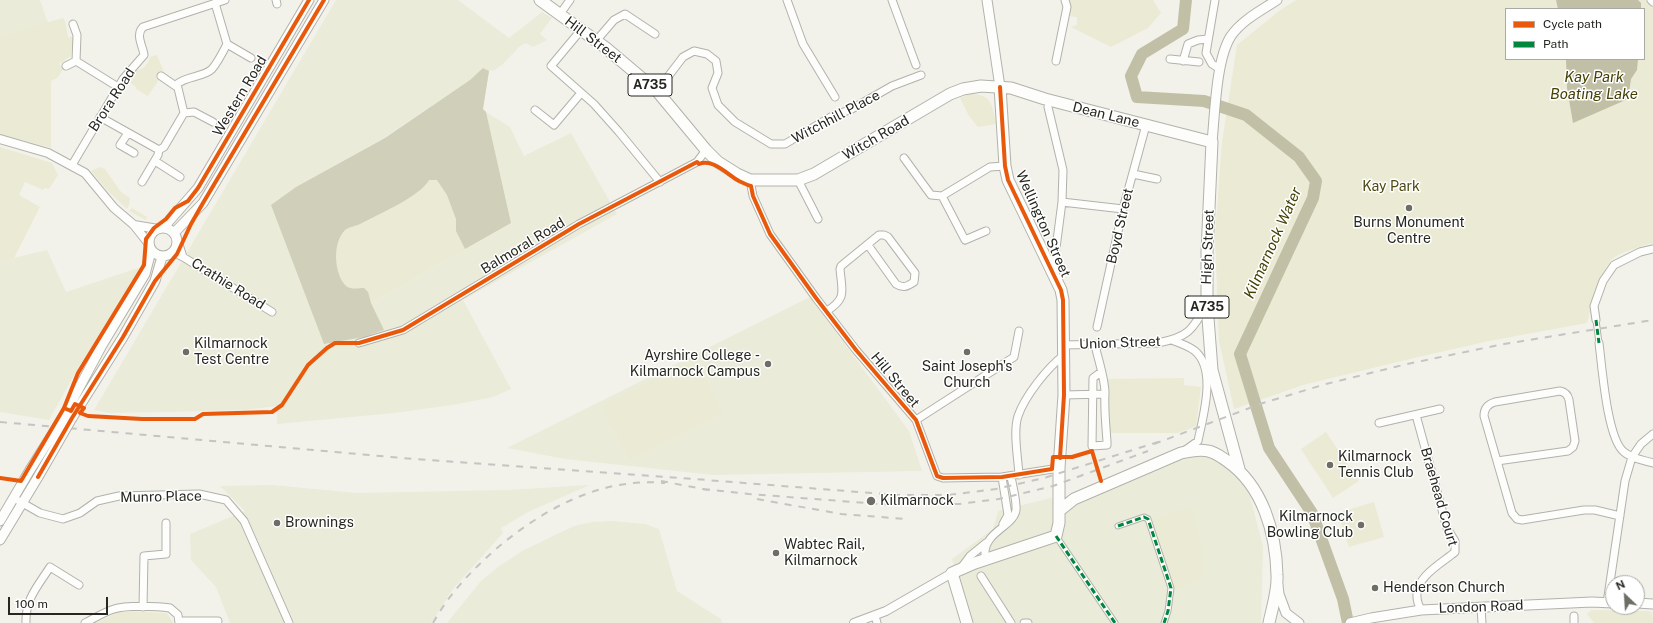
<!DOCTYPE html>
<style>
body{margin:0}
#map{position:relative;width:1653px;height:623px;overflow:hidden;background:#f2f2ea;font-family:"Public Sans",sans-serif}
canvas{display:block}
.legend{position:absolute;left:1505px;top:8px;width:140px;height:52px;box-sizing:border-box;background:#fff;border:1px solid #a9a9a6;margin:0;padding:5px 7px;list-style:none;font-size:12px;color:#272721}
.legend li{display:flex;align-items:center;gap:8px;height:20px}
.legend b{width:20px;border:1px solid #a9a9a6}
.north{position:absolute;left:1605px;top:575px;width:40px;height:40px;box-sizing:border-box;background:#fff;border:1px solid #a9a9a6;border-radius:50%;rotate:335deg;font-size:11px;font-weight:700;line-height:16px;text-align:center;color:#272721}
.north::after{content:'';display:block;margin:auto;width:14px;height:18px;background:#6e6e67;clip-path:polygon(50% 0,100% 100%,50% 72%,0 100%)}
.scale{position:absolute;left:8px;top:597px;width:100px;height:18px;box-sizing:border-box;border:2px solid #272721;border-top:0;padding-left:5px;font-size:12px;line-height:14px;white-space:nowrap;color:#272721;-webkit-text-stroke:3px #fff;paint-order:stroke}
</style>
<div id="map">
<canvas width="1653" height="623"></canvas>
<ul class="legend">
<li><b style="height:5px;background:#e8590c"></b>Cycle path</li>
<li><b style="height:5px;background:#00873e"></b>Path</li>
</ul>
<div class="north">N</div>
<div class="scale">100 m</div>
</div>
<script>
const ctx = document.querySelector('canvas').getContext('2d');
ctx.lineJoin = 'round';
function fillPath(path, color) {
  ctx.fillStyle = color;
  ctx.fill(path, 'evenodd');
}
function stroke(path, color, width, dash) {
  ctx.strokeStyle = color;
  ctx.lineWidth = width;
  ctx.lineCap = dash ? 'butt' : 'round';
  ctx.setLineDash(dash || []);
  ctx.stroke(path);
}
function drawText(font, color, halo, rows, align = 'center') {
  ctx.font = font + ' "Public Sans",sans-serif';
  ctx.lineWidth = 3;
  ctx.setLineDash([]);
  ctx.textBaseline = 'middle';
  ctx.strokeStyle = halo;
  ctx.fillStyle = color;
  for (const [text, x, y, turn = 0] of rows) {
    ctx.save();
    ctx.translate(x, y);
    ctx.rotate((+turn || 0) * Math.PI / 180);
    ctx.textAlign = isNaN(turn) ? turn : align;
    if (halo) ctx.strokeText(text, 0, 0);
    ctx.fillText(text, 0, 0);
    ctx.restore();
  }
}
const built = new Path2D(`
 M0,0h40l8,23 -48,13z
 M336,0h122l51,38 33,-26 10,6 -12,16 7,6 -14,7 -7,-4 -6,3 -17,18 -8,6 -6,1 -6,-3 -13,12 -86,58 -88,49 -25,18 53,139 40,-7 7,-34 140,-80 -25,-111 24,15 14,29 47,-23 46,81 -154,86 48,89 -18,8 -40,8 -59,8 -117,11v-18l-33,4 -77,2 -57,1 -16,-3z
 M47,250l19,42 75,-25 -64,103 -28,50 -49,-8v-151z
 M810,297l99,134 13,40 -209,4 -148,-16 -58,-11z
 M1193,453l22,3 23,22 11,15 14,53 -2,77h-294l-15,-64 41,-30 5,-18 53,-13 15,12 52,-25z
 M272,485l85,8 151,-3 82,-5 -62,27 -27,16 2,5 -50,56 -22,34h-201l-14,-36 -25,-27 -1,-26 55,-23 -25,-25z
 M611,521l34,3 14,5 18,62 39,25 5,3 1,4h-275l34,-42 17,-14 26,-17 50,-24 18,-4z`);
const green = new Path2D(`
 M1070,0h83l8,13 -13,15 -37,19 -40,-20 6,-2v-8l-7,-1 -2,-4z
 M1296,0h357v243c-9,2 -35,10 -41,16 -15,19 -19,42 -25,64l-98,18 -75,17 -111,27 -69,24 -15,-68 -4,-105 7,-94 15,-97 42,-34zM1506,9h138v50h-138z
 M63,18l2,3 3,16h5v10h-1l-1,9 -12,8 4,6 -6,8 -6,3v67l-51,-14v-98z
 M157,55l7,17 -16,24 -12,-7v-2l-8,-6 8,-11c7,1 13,-7 14,-13z
 M483,68l6,3 -6,38 3,3 25,111 -140,80 13,27 -20,7 -40,7 -53,-139 25,-18 89,-49 85,-58z
 M971,94c21,0 22,13 25,30l-18,3 -9,-11 -9,-18z
 M0,147l52,16 6,12 -9,14 -5,-1 -1,2 -18,-8 -6,13 21,12 -26,51 -14,3z
 M100,167l5,2 16,23 9,6 -1,7 -2,4 -20,-19 -16,-19z
 M132,208l15,9 -1,3 -17,-9z
 M695,359l28,54 -93,47 -28,-54z
 M1184,378v7l17,2 -5,39 -18,7h-70l-3,-54z
 M1326,432l33,49 -26,17 -32,-49z
 M1374,502l10,35 -35,10 -11,-34z
 M1191,507c8,27 15,43 10,72l-27,11 -23,-70z
 M1592,610l56,1 4,1 1,11h-59l-7,-9z
 M120,611l47,2 6,10h-77z`);
const forest = new Path2D(`
 M483,68l6,3 -6,38 3,3 25,111 -46,26 -9,-18v-12l-9,-24 -10,-15h-8c-8,16 -52,35 -69,44 -4,2 -11,3 -15,6 -13,13 -11,44 1,56 5,4 13,2 18,2l4,4 3,11 13,27 -20,7 -40,7 -53,-139 25,-18 89,-49 85,-58z`);
const water = new Path2D(`
 M1556,0h82l3,3v6h-83z
 M1566,59h72l-1,11 -6,9 -3,20 -55,24 -6,-35z`);
const river = new Path2D(`
 M1186,0l-3,29 -41,25 -11,22 6,21 67,4 42,14 53,42 17,24 -3,17 -73,156 29,94 43,65 31,86 5,24`);
const pedestrian = new Path2D(`
 M1596,320l3,23
 M1118,526l26,-9 4,2 23,69 -3,23 -4,12
 M1056,536l59,87`);
const minor = new Path2D(`
 M276,0l1,4
 M787,0l16,44 32,53
 M892,0l24,65
 M1215,0l-9,53 6,11 8,5
 M1651,0l2,2
 M560,14l10,-14
 M73,24l4,11 -1,26
 M581,30l-30,36 43,38 25,28 41,50
 M596,41l18,-21 11,-6 30,20
 M227,44l24,14
 M1170,59l29,3
 M1056,61l11,-54 -2,-7
 M1183,61l5,-17 10,-4 10,-1
 M66,66l10,-5 42,26
 M161,76l16,11
 M657,91l26,-34 11,-6 13,3 9,7 2,12 -6,15 6,17 17,17 36,22h14l49,-29 16,-5 42,-24 29,-11
 M1048,107l15,63 -1,32 -9,69
 M535,110l19,15 27,-32
 M184,113l10,-1 19,10
 M100,117l59,33
 M128,133l-8,12 14,8
 M904,158l27,37 11,1 48,-29 15,-1
 M155,161l25,16
 M72,165l51,-86 21,-24c-1,-9 -9,-20 -1,-28l82,-27
 M1133,174l24,5
 M750,180l3,16 17,38 46,64 40,52 60,70 21,56 6,2 59,-1 57,-9
 M798,180l20,39
 M142,182l16,-27 1,-5 5,-3 20,-34 -7,-29c10,-8 27,-7 35,-15 6,-7 11,-17 15,-25l-12,-41
 M942,196l23,44 21,-9
 M1062,202l61,7
 M178,241l5,16
 M172,254h5l6,3 89,55
 M827,311c20,-13 15,-19 13,-42l1,-3 38,-31h5l4,2 27,36 -1,9c-7,4 -10,7 -18,2l-28,-39
 M1596,320l-2,-14 9,-25 11,-16 26,-13 13,-3
 M1097,327l26,-118 23,-84
 M1172,340c7,3 17,6 23,11 22,19 8,65 3,90l-14,10
 M359,343l44,-13 176,-106 118,-62 9,-12
 M1599,343c3,23 8,96 25,109 8,7 20,8 29,11
 M1064,345l94,-2c30,-6 34,-12 48,-38
 M1095,345c3,14 10,34 10,48 -1,16 1,33 2,49v3l-15,1 1,-68 8,-6
 M1064,395l40,-1
 M1416,415l31,113 8,13v11c-13,11 -40,25 -38,45 0,4 2,9 4,13
 M916,420l98,-63 5,-26
 M1379,423l61,-14
 M1497,461l71,-10 5,-4 2,-6 -6,-41c-1,-5 -4,-8 -9,-9l-65,11c-7,2 -11,7 -11,14l28,97 5,6 5,1 62,-10h11l25,6
 M1019,475c-1,-17 -6,-43 -1,-59 7,-20 29,-48 46,-61
 M1002,477l6,38 -5,9
 M19,501l21,12 23,6 17,-6 17,-12 22,-5 80,-2 27,6 18,21 45,102
 M989,558l-4,-4c-1,-22 29,-28 31,-44 1,-9 -4,-26 -5,-34
 M961,568l9,-12 16,-13
 M981,576l30,47
 M1607,603l18,-122 7,-24 9,-13 12,-10
 M143,607l1,-51 22,-2v-31
 M1481,608l1,15
 M875,616l2,7
 M179,621h39
 M26,623c-1,-24 12,-37 24,-56l29,18
 M85,623c10,-5 19,-11 29,-14 11,-4 44,-3 56,-1l8,7 1,8
 M1024,623h4
 M1574,623v-7`);
const tertiary = new Path2D(`
 M0,139l48,14 37,20 29,35 20,17 15,19
 M134,225l24,4
 M854,623l32,-12 66,-38`);
const secondary = new Path2D(`
 M987,0l13,87
 M1212,142c3,-29 4,-83 19,-106 11,-16 31,-26 46,-36
 M149 242a14 14 0 1 1 28 0a14 14 0 1 1-28 0Z
 M163,228l35,-40 111,-188
 M174,233l29,-30 121,-203
 M64,416l37,-69 44,-73 6,-23
 M72,418l51,-81 32,-56 7,-24
 M0,521l30,-51
 M0,540l38,-63
 M1278,585l1,9 7,19 13,10
 M1637,603l16,1
 M1350,623l21,-5 50,-8 171,-8 21,1`);
const primary = new Path2D(`
 M540,0l66,48 51,43 49,59 12,12 19,12 13,6h48l16,-6 136,-80 13,-5 18,-3 30,2 34,11 167,43 -5,110v53l5,65 27,99
 M1059,511l15,-12 107,-46c9,-2 18,-4 27,-2 7,1 13,6 19,10 36,25 49,72 50,114 1,16 -5,33 -8,48
 M967,623l-15,-50 23,-10 81,-27 3,-13v-55l5,-73 -1,-95 -2,-10 -53,-110 -3,-14 -5,-79`);
const rail = new Path2D(`
 M0,422l414,37 280,20 203,16h52l47,-6 48,-11 114,-36
 M1154,444l109,-41 63,-19 81,-20 97,-20 149,-24
 M661,481l47,9
 M703,489l46,5 144,11 66,-1 40,-5 54,-13 95,-35
 M757,499l84,15 65,5
 M433,623c16,-29 38,-52 63,-74 47,-40 105,-72 169,-66`);
const secondaryBridge = new Path2D(`
 M30,470l34,-54
 M38,477l34,-59`);
const quiet = new Path2D(`
 M1596,320l3,23
 M1118,526l26,-9 4,2 23,69 -3,23 -4,12
 M1056,536l59,87`);
const cycleway = new Path2D(`
 M1000,87l5,79 3,14 53,110 2,10 1,95 -4,63
 M64,408l14,-35 66,-108 2,-26 8,-11 12,-9 9,-11 13,-7 10,-13 111,-188
 M38,477l34,-59 51,-81 32,-56 22,-27 14,-30 12,-21 121,-203
 M0,478l21,3 43,-73 7,3 4,-7 9,4 -4,5 8,3 54,3h53l8,-5 69,-2 10,-7 26,-40 19,-17 8,-5h24l44,-13 176,-106 118,-62 2,2c14,-6 29,11 40,17 4,2 8,4 12,5l2,10 17,38 46,64 40,52 60,70 21,56 6,2 59,-1 50,-8 1,-12h19l20,-6 9,30`);
const markers = [
 [1409,208,4,"#6e6e67"],
 [186,352,4,"#6e6e67"],
 [967,352,4,"#6e6e67"],
 [768,364,4,"#6e6e67"],
 [1330,465,4,"#6e6e67"],
 [871,501,5,"#6e6e67"],
 [277,523,4,"#6e6e67"],
 [1361,525,4,"#6e6e67"],
 [776,553,4,"#6e6e67"],
 [1375,588,4,"#6e6e67"]
];
const shields = [
 [650,85,44],
 [1207,307,44]
];
const shieldNames = [
 ["A735",650,85],
 ["A735",1207,307]
];
const streetNames = [
 ["Hill Street",593,40,37],
 ["Western Road",240,96,-59],
 ["Brora Road",112,100,-57],
 ["Dean Lane",1106,115,14],
 ["Witchhill Place",836,117,-28],
 ["Witch Road",876,138,-30],
 ["Wellington Street",1043,224,66],
 ["Boyd Street",1120,226,-77],
 ["Balmoral Road",523,246,-31],
 ["High Street",1208,247,-88],
 ["Crathie Road",228,284,32],
 ["Union Street",1120,343,-2],
 ["Hill Street",895,380,50],
 ["Munro Place",161,497,-1],
 ["Braehead Court",1439,497,74],
 ["London Road",1481,607,-2]
];
const parkNames = [
 ["Kay Park",1391,187]
];
const poiNames = [
 ["Burns Monument",1409,223,"center"],
 ["Centre",1409,239,"center"],
 ["Kilmarnock",194,344],
 ["Test Centre",194,360],
 ["Ayrshire College -",760,356,"right"],
 ["Kilmarnock Campus",760,372,"right"],
 ["Saint Joseph's",967,367,"center"],
 ["Church",967,383,"center"],
 ["Kilmarnock",1338,457],
 ["Tennis Club",1338,473],
 ["Kilmarnock",880,501],
 ["Kilmarnock",1353,517,"right"],
 ["Bowling Club",1353,533,"right"],
 ["Brownings",285,523],
 ["Wabtec Rail,",784,545],
 ["Kilmarnock",784,561],
 ["Henderson Church",1383,588]
];
const waterNames = [
 ["Kay Park",1594,77],
 ["Boating Lake",1594,94],
 ["Kilmarnock Water",1273,243,-66]
];
fillPath(built, '#ebebda');
fillPath(green, '#ebead4');
fillPath(forest, '#d0cfba');
fillPath(water, '#c1c0a7');
stroke(river, '#c1c0a7', 12);
stroke(pedestrian, '#b2b2ac', 7);
stroke(minor, '#b2b2ac', 9);
stroke(tertiary, '#b2b2ac', 10);
stroke(secondary, '#b2b2ac', 11);
stroke(primary, '#b2b2ac', 13);
stroke(pedestrian, '#fdfdfc', 5);
stroke(minor, '#fdfdfc', 7);
stroke(tertiary, '#fdfdfc', 8);
stroke(secondary, '#fdfdfc', 9);
stroke(primary, '#fdfdfc', 11);
stroke(rail, '#c4c4c2', 2, [7, 7]);
stroke(secondaryBridge, '#b2b2ac', 11, []);
stroke(secondaryBridge, '#fdfdfc', 9);
stroke(quiet, '#00873e', 3, [6, 3]);
stroke(cycleway, '#e8590c', 4);
for (const [x, y, r, color] of markers) {
  const dot = new Path2D();
  dot.arc(x, y, r, 0, 2 * Math.PI);
  ctx.fillStyle = color;
  ctx.fill(dot);
  stroke(dot, '#fff', 1.5);
}
for (const [x, y, w] of shields) {
  const box = new Path2D();
  box.roundRect(x - w / 2, y - 11, w, 22, 3);
  ctx.fillStyle = '#fff';
  ctx.fill(box);
  stroke(box, '#272721', 1);
}
drawText('bold 13px', '#272721', null, shieldNames);
drawText('14px', '#272721', '#fff', streetNames);
drawText('14px', '#4e4a12', '#fff', parkNames);
drawText('14px', '#272721', '#fff', poiNames, 'left');
drawText('italic 15px', '#454106', '#fff', waterNames);
</script>
